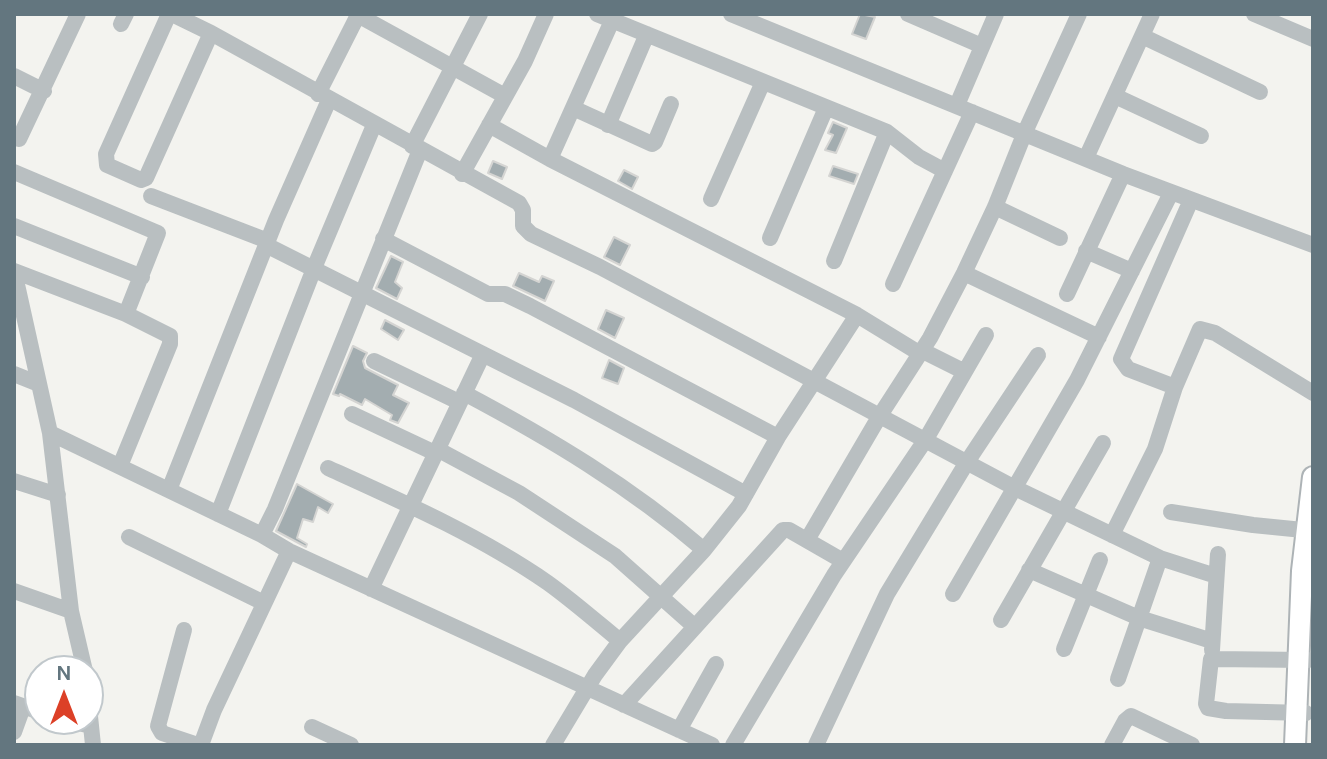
<!DOCTYPE html>
<style>
body{margin:0}
#map{position:relative;width:1327px;height:759px;overflow:hidden;background:#f3f3ef;font-family:Karla,sans-serif}
canvas{display:block}
.frame{position:absolute;inset:0;border:16px solid #63767f;pointer-events:none}
.north{position:absolute;left:24px;top:655px;width:80px;height:80px;box-sizing:border-box;background:#fff;border:2px solid #c1c8cc;border-radius:50%;rotate:0deg;font-size:22px;font-weight:700;line-height:32px;text-align:center;color:#63767f}
.north::after{content:'';display:block;margin:auto;width:28px;height:36px;background:#dc4027;clip-path:polygon(50% 0,100% 100%,50% 72%,0 100%)}
</style>
<div id="map">
<canvas width="1327" height="759"></canvas>
<div class="frame"></div>
<div class="north">N</div>
</div>
<script>
const ctx = document.querySelector('canvas').getContext('2d');
ctx.lineJoin = 'round';
function fillPath(path, color) {
  ctx.fillStyle = color;
  ctx.fill(path, 'evenodd');
}
function stroke(path, color, width, dash) {
  ctx.strokeStyle = color;
  ctx.lineWidth = width;
  ctx.lineCap = dash ? 'butt' : 'round';
  ctx.setLineDash(dash || []);
  ctx.stroke(path);
}
const building = new Path2D(`
 M860,14l15,3 -9,22 -14,-5z
 M833,122l14,6 -11,25 -11,-3 8,-15 -5,-2z
 M493,161l14,6 -5,12 -14,-6z
 M833,166l25,8 -4,10 -25,-8z
 M624,170l14,7 -6,12 -14,-8z
 M614,237l16,8 -10,20 -16,-8z
 M391,256l12,6 -8,20 7,6 -5,11 -21,-11z
 M519,273l20,9 3,-6 12,5 -9,20 -32,-15z
 M606,310l18,8 -9,20 -17,-9z
 M385,320l19,10 -6,10 -17,-11z
 M353,346l14,7 -4,8 2,7 33,17 -5,10 16,8 -11,20 -8,-3 2,-5 -27,-16 -3,6 -22,-11 -1,2 -6,-2z
 M609,360l15,8 -6,16 -16,-6z
 M297,484l36,20 -5,9 -10,-6 -5,15 -10,-3 -6,19 10,6 -1,3 -30,-16z`);
const minor = new Path2D(`
 M169,14l-63,140 1,11 34,15 5,-2 65,-145
 M172,14l39,19 308,170 4,7v16l8,8 69,33 415,221 145,70 56,18
 M356,14l149,82
 M597,14l290,118 32,25 26,14
 M731,14l392,160 190,71
 M908,14l74,32
 M1254,14l59,25
 M121,24l5,-10
 M1142,36l118,56
 M14,76l30,15
 M318,94l40,-79
 M1115,96l86,40
 M957,105l39,-91
 M573,108l79,36 3,-2 16,-38
 M489,125l61,34 307,156 62,38
 M608,125l39,-91
 M19,139l59,-125
 M412,146l68,-132
 M1086,158l66,-144
 M550,159l65,-145
 M14,172l144,61 -32,81
 M462,174l63,-113 21,-47
 M151,196l117,45
 M711,199l52,-117
 M995,207l65,31
 M14,226l128,51
 M770,238l56,-130
 M383,239l105,55h17l25,12 248,131
 M266,245l308,155 172,94
 M1086,251l46,20
 M834,261l53,-129
 M14,271l36,162 21,178 14,60
 M14,271l112,43 44,22v8l-50,122
 M964,273l135,64
 M893,284l79,-172
 M1067,294l56,-120
 M921,350l42,21
 M374,361l85,41
 M14,374l25,10
 M1175,387l-47,-18 -7,-10 70,-159
 M464,393c85,45 167,94 240,157
 M352,414l83,39
 M50,433l212,102 27,16 423,194
 M437,449l82,44 96,63 80,71
 M328,468c75,34 152,68 220,115 25,18 49,39 72,58
 M14,481l44,14
 M169,490l107,-270 53,-120
 M1171,512l82,13 60,6
 M218,514l99,-253 57,-136
 M262,535l13,-26 145,-359
 M1112,535l43,-86 20,-62 25,-58 15,4 98,60
 M129,537l135,66
 M807,540l72,-123 51,-79 34,-65 31,-66 30,-75 54,-118
 M1029,570l110,48 73,23
 M371,589l112,-235
 M14,591l57,20
 M953,594l124,-214 94,-187
 M1001,620l102,-177
 M184,630l-26,96 4,7 36,12
 M1064,649l36,-89
 M1212,650l6,-96
 M1118,679l42,-121
 M88,697l5,48
 M14,703l26,9
 M624,705l159,-175h6l54,31
 M1306,713l-80,-2 -18,-3 -2,-4 5,-45 97,1
 M62,719l29,7
 M312,727l39,18
 M679,730l37,-66
 M14,732l9,-25
 M201,745l13,-35 75,-159
 M553,745l42,-70 25,-34 84,-91 35,-44 39,-69 79,-122
 M733,745l101,-170 92,-136 60,-104
 M816,745l71,-151 80,-132 71,-107
 M1112,745l13,-24 6,-5 61,29`);
const major = new Path2D(`
 M1295,745l7,-174 11,-94`);
fillPath(building, '#a3adb0');
stroke(building, '#d4d4d2', 2);
stroke(major, '#adb3b6', 24);
stroke(minor, '#b9bfc1', 16);
stroke(major, '#fff', 20);
</script>
